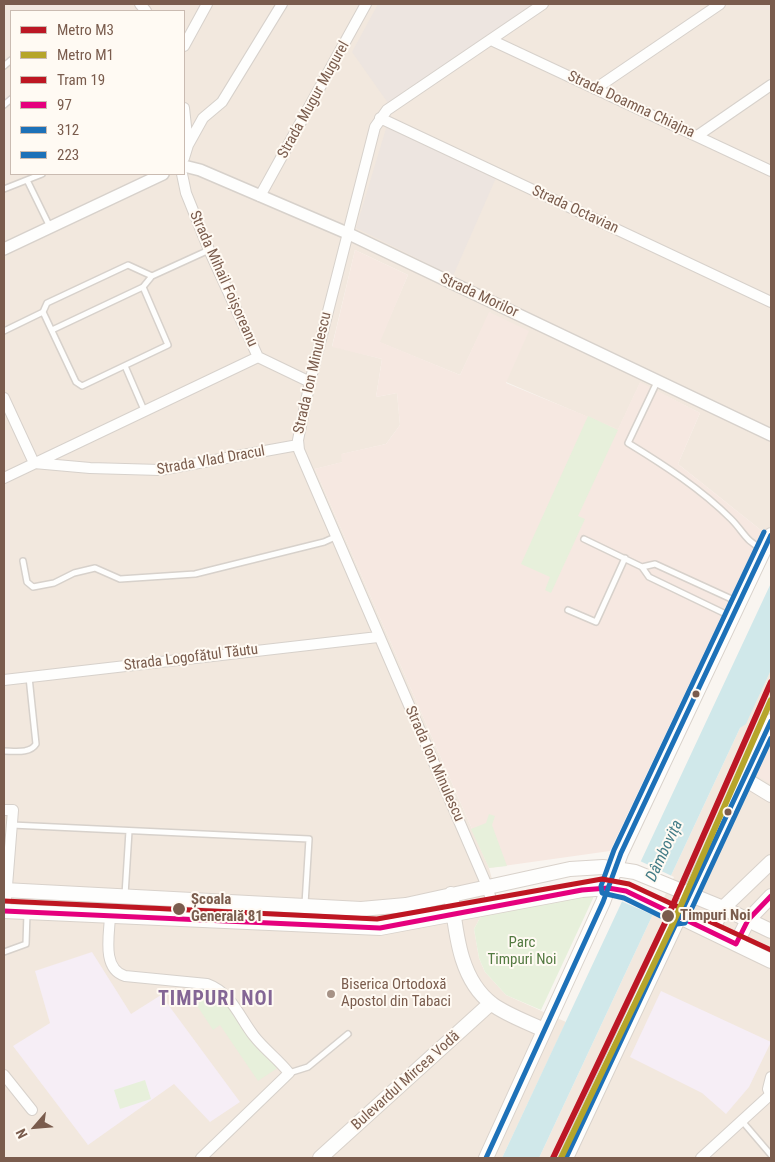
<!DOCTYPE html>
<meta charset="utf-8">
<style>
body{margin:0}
#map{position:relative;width:775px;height:1162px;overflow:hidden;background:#f9f5f0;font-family:"Roboto Condensed",sans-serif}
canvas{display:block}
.frame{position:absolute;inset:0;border:5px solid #7a5c4d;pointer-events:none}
.legend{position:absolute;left:10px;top:10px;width:175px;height:165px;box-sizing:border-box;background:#fffaf3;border:1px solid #cabbb1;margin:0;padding:6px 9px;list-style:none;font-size:15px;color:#7a5c4d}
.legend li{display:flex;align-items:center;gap:10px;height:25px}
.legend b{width:25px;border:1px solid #cabbb1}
.north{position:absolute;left:10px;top:1102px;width:50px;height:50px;-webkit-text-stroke:4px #fffaf3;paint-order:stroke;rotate:243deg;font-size:14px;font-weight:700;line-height:20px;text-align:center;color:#7a5c4d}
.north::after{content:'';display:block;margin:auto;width:18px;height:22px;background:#7a5c4d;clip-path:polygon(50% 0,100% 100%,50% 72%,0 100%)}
</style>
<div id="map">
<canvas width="775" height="1162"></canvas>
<div class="frame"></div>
<ul class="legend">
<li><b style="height:6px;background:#bc1725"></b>Metro M3</li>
<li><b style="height:6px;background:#b6a52a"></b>Metro M1</li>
<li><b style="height:6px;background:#be1622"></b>Tram 19</li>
<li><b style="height:6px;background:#e5007d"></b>97</li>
<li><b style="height:6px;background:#1d71b8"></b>312</li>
<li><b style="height:6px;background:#1d71b8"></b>223</li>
</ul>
<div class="north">N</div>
</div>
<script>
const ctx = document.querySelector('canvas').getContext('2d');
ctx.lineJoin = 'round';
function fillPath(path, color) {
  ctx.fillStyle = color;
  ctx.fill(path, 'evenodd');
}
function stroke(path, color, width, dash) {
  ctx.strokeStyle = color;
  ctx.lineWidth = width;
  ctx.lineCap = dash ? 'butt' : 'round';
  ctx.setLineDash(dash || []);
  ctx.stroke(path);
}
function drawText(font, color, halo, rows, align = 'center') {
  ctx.font = font + ' "Roboto Condensed",sans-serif';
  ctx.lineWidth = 4;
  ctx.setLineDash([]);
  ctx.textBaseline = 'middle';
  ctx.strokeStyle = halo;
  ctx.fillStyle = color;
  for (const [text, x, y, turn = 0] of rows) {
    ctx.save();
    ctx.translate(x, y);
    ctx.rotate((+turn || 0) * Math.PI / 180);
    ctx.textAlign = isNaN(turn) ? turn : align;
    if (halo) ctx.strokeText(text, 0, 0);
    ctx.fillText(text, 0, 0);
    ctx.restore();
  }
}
const residential = new Path2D(`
 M4,4h767v532l-9,-5 -84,-67 22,-51 -60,-30 -22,47 -112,-48 -16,-70 -30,63 -81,-33 29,-67 -53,-25 -23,96 50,13 -6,38 21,-4 3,32 -14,19 -44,10 1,8 -28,7 174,399 12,44 -20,4 -7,13 5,29 6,14 21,23 60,27 -64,136h-498zM11,11h173v163h-173z
 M771,670v488h-232l201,-430 7,-7z`);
const commercial = new Path2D(`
 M355,250l53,25 -28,67 80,33 29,-63 40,19 -23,52 112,46 22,-47 60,31 -22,51 84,67 -152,320 -121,17 -174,-399 27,-7 -1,-8 45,-10 14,-19 -3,-32 -21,4 6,-38 -50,-12z
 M771,728v56l-22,-13z`);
const industrial = new Path2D(`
 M378,4h156l-146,99 -36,-51z
 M387,125l109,53 -43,98 -97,-48z`);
const education = new Path2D(`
 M92,952l39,62 30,-19 79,107 -30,20 -36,-38 -86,61 -75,-99 37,-23 -15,-52z
 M661,991l110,51 -22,45 -23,27 -24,-21 -72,-36z`);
const green = new Path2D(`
 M588,416l30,14 -40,86 7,3 -34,74 -6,-3 5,-13 -29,-13z
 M489,814l6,2 -3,9 15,41 -18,2 -18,-39 15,-6z
 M595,894l-54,116 -35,-15 -21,-23 -6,-14 -5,-29 7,-13z
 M207,984l9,4 66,77 -24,16 -38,-56 -7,5 -21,-32z
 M145,1080l6,19 -31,10 -6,-19z`);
const water = new Path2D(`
 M771,583v87l-25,54 -6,4 -201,430h-37z`);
const pier = new Path2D(`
 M640,861l34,16 -19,39 -34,-15z`);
const service = new Path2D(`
 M4,66l7,-6
 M4,105l7,-6
 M27,180l23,47
 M4,189l38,-15
 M43,312l33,70 6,4 86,-41 -25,-58 9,-11 57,-26
 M52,330l91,-43
 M4,331l39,-19 4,-9 81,-38 24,11
 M125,366l19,44
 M657,382l-29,61c36,22 73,46 103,76 13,13 14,22 33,31
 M584,539l58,28 7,10 83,40
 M23,561l4,21 6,5 21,-4 20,-10 21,-5 25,11 75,-5 129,-32 11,-5
 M642,567l13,-3 83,38
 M568,610l28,12 29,-64
 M4,751c10,0 26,3 32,-7l-7,-67
 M12,825l297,14 -4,65
 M125,895l4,-64
 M4,952l22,-8 1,-31
 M289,1073l19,-6 40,-33
 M742,1121l29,34`);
const minor = new Path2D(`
 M140,4l6,7
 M491,40l280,131
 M184,46l23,-42
 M595,89l125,-85
 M184,108l4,37 -4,13
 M380,118l391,184
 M697,136l74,-51
 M188,145l15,-27 19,-16 60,-98
 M182,174l4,19 23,57 49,107 52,25
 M260,196l106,-192
 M4,398l30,65
 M34,463l56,5 70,2 138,-25
 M4,478l254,-121
 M4,680l374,-43
 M4,810h9l-8,101
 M493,906l-6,-20 -188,-436 -1,-10 12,-58 65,-255 12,-17 156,-106
 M110,917c-1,19 -8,52 15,59l82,8c25,9 32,33 47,52 10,13 25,24 35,37l-88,85
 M4,1075l28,35
 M771,1077l-3,12 3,7
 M701,1158l70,-64`);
const tertiary = new Path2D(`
 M184,166l16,4 147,63 424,202
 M4,249l159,-75`);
const secondary = new Path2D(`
 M743,778l28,17
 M4,890l357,19 45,-4 164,-36 33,-2 32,5 88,36 48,23
 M451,894c5,38 8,85 41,110 15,11 35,18 52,26
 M4,911l376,17 202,-38 26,-2 18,3 145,70
 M711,932l12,-24 48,-46
 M736,944l12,-24 23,-24
 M320,1158l171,-155
 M486,1158l117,-256 18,-49 150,-318
 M566,1158l205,-437`);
const bus1 = new Path2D(`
 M4,911l376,17 202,-38 26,-2 18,3 110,53 12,-24 23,-24`);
const bus2 = new Path2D(`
 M486,1158l117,-256 18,-49 150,-318
 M566,1158l205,-437`);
const bus3 = new Path2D(`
 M764,532l-150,318 -13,36 1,7 22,5 53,26 8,-1 86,-185`);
const tram1 = new Path2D(`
 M4,901l373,18 225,-40 27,5 142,66`);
const metro1 = new Path2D(`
 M553,1158l111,-233 107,-243`);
const metro2 = new Path2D(`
 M561,1158l110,-230 100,-228`);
const markers = [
 [696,694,4.5,"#7a5c4d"],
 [728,812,4.5,"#7a5c4d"],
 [179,909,7,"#7a5c4d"],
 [668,916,7,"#7a5c4d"],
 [331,994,5,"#a69286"]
];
const streetNames = [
 ["Strada Mugur Mugurel",314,100,-61],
 ["Strada Doamna Chiajna",631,105,25],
 ["Strada Octavian",575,210,25],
 ["Strada Mihail Foișoreanu",223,279,66],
 ["Strada Morilor",479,296,25],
 ["Strada Ion Minulescu",313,373,-77],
 ["Strada Vlad Dracul",211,461,-10],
 ["Strada Logofătul Tăutu",191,658,-7],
 ["Strada Ion Minulescu",434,764,66],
 ["Bulevardul Mircea Vodă",406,1081,-42]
];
const stopNames = [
 ["Școala",191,900],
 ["Generală 81",191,917],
 ["Timpuri Noi",680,916]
];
const parkNames = [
 ["Parc",522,943],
 ["Timpuri Noi",522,960]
];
const poiNames = [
 ["Biserica Ortodoxă",341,985],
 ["Apostol din Tabaci",341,1002]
];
const waterNames = [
 ["Dâmbovița",665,851,-65]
];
const districtNames = [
 ["TIMPURI NOI",216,1000]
];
fillPath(residential, '#f2e8de');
fillPath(commercial, '#f6e8e1');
fillPath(industrial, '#ede5e0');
fillPath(education, '#f6eef6');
fillPath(green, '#e7f0db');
fillPath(water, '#d0e8ea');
fillPath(pier, '#f9f5f0');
stroke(service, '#d7d1cb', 8);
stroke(minor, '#d7d1cb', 12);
stroke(tertiary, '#d7d1cb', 14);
stroke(secondary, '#d9d2cb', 16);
stroke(service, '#fefefd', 5);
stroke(minor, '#fefefd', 10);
stroke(tertiary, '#fefefd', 11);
stroke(secondary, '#fefefd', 14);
stroke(bus1, '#e5007d', 5);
stroke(bus2, '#1d71b8', 5);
stroke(bus3, '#1d71b8', 5);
stroke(tram1, '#be1622', 5);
stroke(metro1, '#bc1725', 6);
stroke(metro2, '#b6a52a', 6);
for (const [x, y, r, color] of markers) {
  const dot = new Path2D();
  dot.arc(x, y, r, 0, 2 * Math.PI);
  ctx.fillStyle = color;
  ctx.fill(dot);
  stroke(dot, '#fffaf3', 2);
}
drawText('15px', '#7a5c4d', '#fffaf3', streetNames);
drawText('bold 15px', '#7a5c4d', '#fffaf3', stopNames, 'left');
drawText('15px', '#537a41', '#fffaf3', parkNames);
drawText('15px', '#7a5c4d', '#fffaf3', poiNames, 'left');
drawText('italic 16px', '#437c86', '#fffaf3', waterNames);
ctx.letterSpacing = '1px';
drawText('bold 20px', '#846695', '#fffaf3', districtNames);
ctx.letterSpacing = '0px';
</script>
